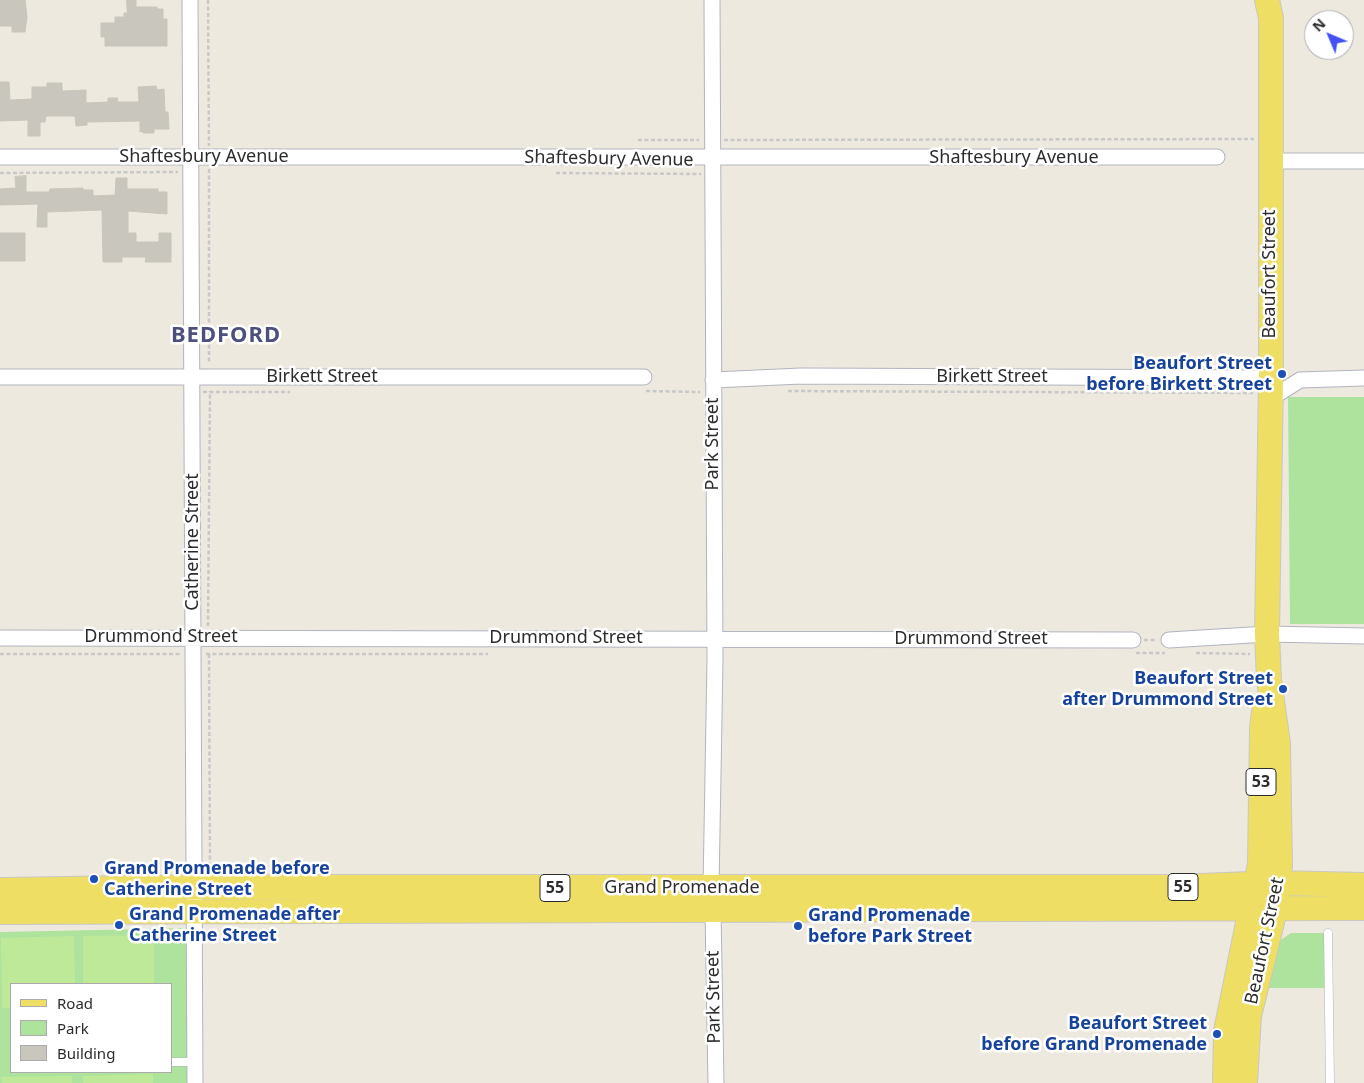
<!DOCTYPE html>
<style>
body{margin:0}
#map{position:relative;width:1364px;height:1083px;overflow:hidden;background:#eee9df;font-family:"Noto Sans",sans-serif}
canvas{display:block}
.legend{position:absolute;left:10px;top:983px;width:162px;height:90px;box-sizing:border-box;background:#fff;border:1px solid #ababab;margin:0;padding:6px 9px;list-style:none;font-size:15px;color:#2c2c2c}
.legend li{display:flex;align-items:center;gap:10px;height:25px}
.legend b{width:25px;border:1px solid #ababab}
.north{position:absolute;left:1304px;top:10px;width:50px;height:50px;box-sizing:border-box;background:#fff;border:1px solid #ababab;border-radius:50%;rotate:315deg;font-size:14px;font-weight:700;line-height:20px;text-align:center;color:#2c2c2c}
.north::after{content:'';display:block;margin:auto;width:18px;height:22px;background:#4351f6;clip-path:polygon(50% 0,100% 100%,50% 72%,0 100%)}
</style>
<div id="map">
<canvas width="1364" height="1083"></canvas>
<ul class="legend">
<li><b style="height:6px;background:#eede64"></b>Road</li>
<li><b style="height:14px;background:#ade39d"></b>Park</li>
<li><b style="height:14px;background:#c9c6be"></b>Building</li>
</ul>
<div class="north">N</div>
</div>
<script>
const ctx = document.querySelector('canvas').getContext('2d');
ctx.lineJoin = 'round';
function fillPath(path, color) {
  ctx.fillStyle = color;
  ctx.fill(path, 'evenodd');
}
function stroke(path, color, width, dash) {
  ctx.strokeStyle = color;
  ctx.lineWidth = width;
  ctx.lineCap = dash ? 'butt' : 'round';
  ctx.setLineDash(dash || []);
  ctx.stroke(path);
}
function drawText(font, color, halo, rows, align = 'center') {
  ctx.font = font + ' "Noto Sans",sans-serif';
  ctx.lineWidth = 5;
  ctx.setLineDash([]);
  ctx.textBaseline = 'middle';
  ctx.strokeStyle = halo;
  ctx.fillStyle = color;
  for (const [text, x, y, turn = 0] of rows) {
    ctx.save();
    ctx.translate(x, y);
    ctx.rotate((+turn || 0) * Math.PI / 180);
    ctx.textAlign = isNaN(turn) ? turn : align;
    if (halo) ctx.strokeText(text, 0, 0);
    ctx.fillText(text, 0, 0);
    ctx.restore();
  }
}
const green = new Path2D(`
 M1288,397h76v227h-74z
 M194,928l1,155h-195v-151zM11,984h160v88h-160z
 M1291,933h37l1,55h-62l12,-47z`);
const pitch = new Path2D(`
 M154,935v49h-71v-48z
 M74,936l1,48h-64v24h-9l-1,-70z
 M153,1074v9h-70v-7z
 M72,1076v7h-70l-1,-6z`);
const building = new Path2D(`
 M0,0h25l2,17 -2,15h-13v-6h-12z
 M127,0h9v7h21v2h6v10h4v27h-62v-9h-4v-14h14v-6h9v-4h3z
 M0,82h9l1,18 22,-1v-12h15v-4h15v8l24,-1v13l22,-1v-4h10l-1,4h22l-1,-15 18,-1 1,4 7,-1 1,23h3l1,17h-15v4h-11v-2l-3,1v-11l-53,1v3l-11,1 -1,-10h-29l-1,6h-5v14h-12v-16l-28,1z
 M26,176v16h23l1,-3 33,-1v2h10v6l22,-1 1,-17h11v11h31v3h9v22l-39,-3v22h8v9h23v-9h12v29h-26l1,-5h-24v5h-19l-1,-52 -55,2v15h-10l1,-23 -38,1v-16l16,-1 -1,-11z
 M0,233h25v28h-25z`);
const path = new Path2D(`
 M208,0l1,146
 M638,140h61
 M724,140l530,-1
 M209,169v194
 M0,173l178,-1
 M556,173l145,1
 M646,391l54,1
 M788,391l465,2
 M203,392h87
 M208,626l2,-235
 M1144,640h12
 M1136,653h29
 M1196,653l54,1
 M0,654h180
 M206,654h282
 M209,654l1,217`);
const service = new Path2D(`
 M1328,933l2,150
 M171,1062h24`);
const minor = new Path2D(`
 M190,0l5,1083
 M0,157c406,1 812,3 1217,0
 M1270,161h94
 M0,377h644
 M713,380l88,-4 470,2
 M1270,399l30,-19 64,-2
 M0,638l1133,2
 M1169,640l98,-6 97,2
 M711,888l4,-228 -3,-660
 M713,911l3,172`);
const primary = new Path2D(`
 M0,890l194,-3h979l105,-4 86,2
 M0,912l1364,-4
 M1225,1083l1,-52 34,-167 2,-136 2,-17
 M1245,1083l4,-67 26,-106 5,-45 -2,-122 -9,-63 -2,-46 4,-256v-360l-4,-18`);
const markers = [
 [1282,374,5,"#1a4fb4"],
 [1283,689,5,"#1a4fb4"],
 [94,879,5,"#1a4fb4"],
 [119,925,5,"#1a4fb4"],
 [798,926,5,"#1a4fb4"],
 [1217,1034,5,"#1a4fb4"]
];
const shields = [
 [1261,782,30],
 [1183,887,30],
 [555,888,30]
];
const shieldNames = [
 ["53",1261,782],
 ["55",1183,887],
 ["55",555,888]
];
const streetNames = [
 ["Shaftesbury Avenue",204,157],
 ["Shaftesbury Avenue",1014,158],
 ["Shaftesbury Avenue",609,159,1],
 ["Beaufort Street",1270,274,-90],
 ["Birkett Street",322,377],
 ["Birkett Street",992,377],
 ["Park Street",713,444,-90],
 ["Catherine Street",193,542,-90],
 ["Drummond Street",161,637],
 ["Drummond Street",566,638],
 ["Drummond Street",971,639],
 ["Grand Promenade",682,888],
 ["Beaufort Street",1265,941,-78],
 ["Park Street",714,997,-91]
];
const transitNames = [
 ["Beaufort Street",1272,364],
 ["before Birkett Street",1272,385],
 ["Beaufort Street",1273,679],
 ["after Drummond Street",1273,700],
 ["Grand Promenade before",104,869,"left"],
 ["Catherine Street",104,890,"left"],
 ["Grand Promenade after",129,915,"left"],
 ["Catherine Street",129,936,"left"],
 ["Grand Promenade",808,916,"left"],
 ["before Park Street",808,937,"left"],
 ["Beaufort Street",1207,1024],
 ["before Grand Promenade",1207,1045]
];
const districtNames = [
 ["BEDFORD",226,336]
];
fillPath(green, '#ade39d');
fillPath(pitch, '#bee999');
fillPath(building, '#c9c6be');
stroke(building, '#c9c5b9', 1);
stroke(service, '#b2b4bf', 9);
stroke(minor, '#b2b4bf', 17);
stroke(primary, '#c8c8c8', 26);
stroke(path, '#c8c8c8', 2.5, [4, 2.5]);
stroke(service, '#fff', 8);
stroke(minor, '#fff', 15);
stroke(primary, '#eede64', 24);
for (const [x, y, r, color] of markers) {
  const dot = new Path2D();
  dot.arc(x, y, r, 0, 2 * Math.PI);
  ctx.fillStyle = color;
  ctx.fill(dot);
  stroke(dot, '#fff', 2);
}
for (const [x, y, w] of shields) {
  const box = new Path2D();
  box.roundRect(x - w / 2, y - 13.5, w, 27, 4);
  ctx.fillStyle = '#fff';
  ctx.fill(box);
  stroke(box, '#2c2c2c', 1);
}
drawText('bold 16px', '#2c2c2c', null, shieldNames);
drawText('18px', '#2c2c2c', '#fff', streetNames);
drawText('bold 18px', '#164399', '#fff', transitNames, 'right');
ctx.letterSpacing = '1px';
drawText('bold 22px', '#4d507d', '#fff', districtNames);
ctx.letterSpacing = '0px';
</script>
